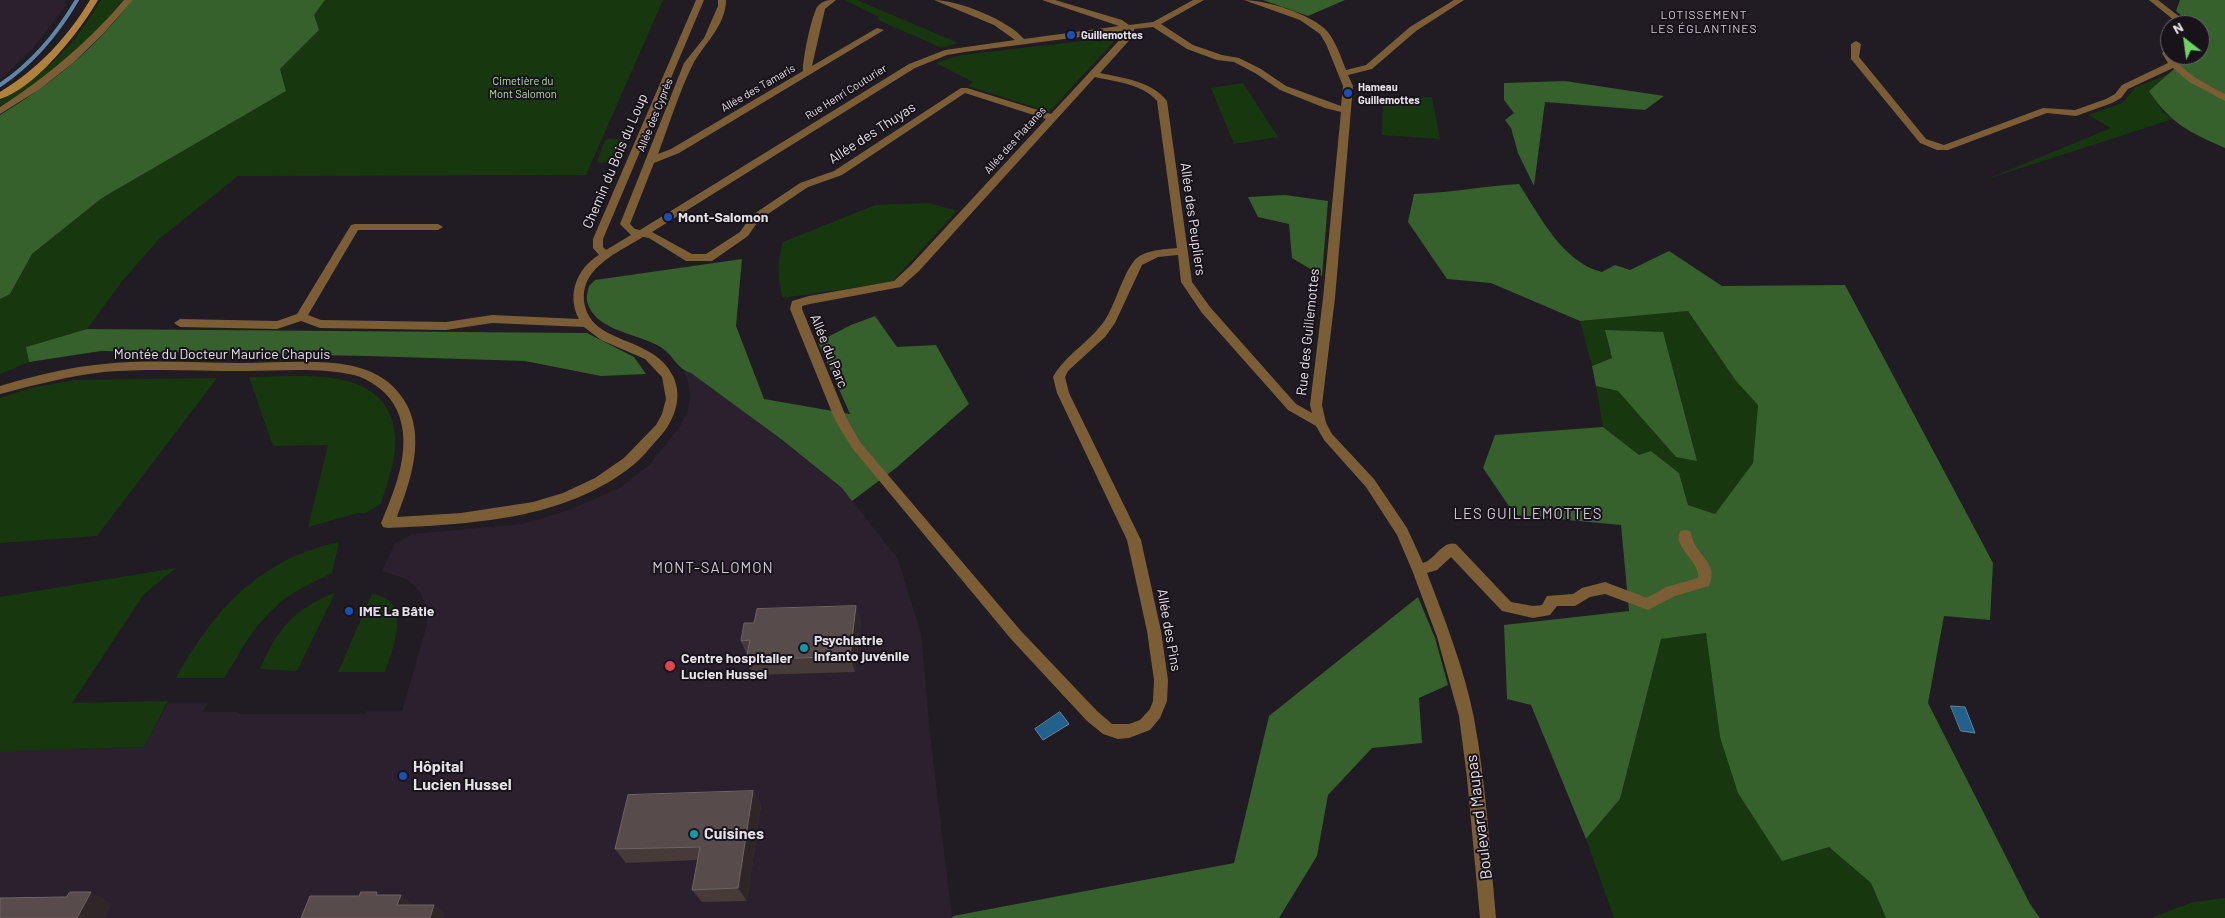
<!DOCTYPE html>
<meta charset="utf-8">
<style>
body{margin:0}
#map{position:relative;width:2225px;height:918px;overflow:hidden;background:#211b23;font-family:Barlow,sans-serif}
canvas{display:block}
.north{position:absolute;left:2160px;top:15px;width:50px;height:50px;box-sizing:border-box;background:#18121a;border:1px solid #6a656c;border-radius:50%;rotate:330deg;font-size:14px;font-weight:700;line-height:20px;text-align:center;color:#e5e1e6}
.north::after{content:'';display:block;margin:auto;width:18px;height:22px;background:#6cd362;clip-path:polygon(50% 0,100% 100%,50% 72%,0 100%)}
</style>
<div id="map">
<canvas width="2225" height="918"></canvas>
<div class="north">N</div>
</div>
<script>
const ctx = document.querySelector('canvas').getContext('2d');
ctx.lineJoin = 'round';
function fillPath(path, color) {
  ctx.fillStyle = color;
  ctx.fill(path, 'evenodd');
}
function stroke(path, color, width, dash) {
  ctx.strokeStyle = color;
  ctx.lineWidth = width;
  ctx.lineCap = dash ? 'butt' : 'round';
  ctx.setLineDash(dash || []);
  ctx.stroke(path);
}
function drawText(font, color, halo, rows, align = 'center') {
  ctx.font = font + ' Barlow,sans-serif';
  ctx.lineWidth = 4;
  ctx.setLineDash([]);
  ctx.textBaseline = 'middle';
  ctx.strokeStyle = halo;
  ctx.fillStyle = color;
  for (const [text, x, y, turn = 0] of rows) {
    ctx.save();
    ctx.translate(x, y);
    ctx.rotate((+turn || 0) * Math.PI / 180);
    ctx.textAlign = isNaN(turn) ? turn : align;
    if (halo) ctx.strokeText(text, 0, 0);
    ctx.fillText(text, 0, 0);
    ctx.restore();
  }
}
const industrial = new Path2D(`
 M0,0h65l1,5 -33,43 -33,32z`);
const built = new Path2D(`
 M684,371l7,2 90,66 61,49 56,71 23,75 9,100 22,184h-952v-167l144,-4 24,-44h40l-6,9h35v2h128l2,-3h35l25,-86v-18l-8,-17 -12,-11 -25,-8 13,-28 17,-9 111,-10 49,-15 49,-22 28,-22 30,-37 8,-15 3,-14 -1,-13z`);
const green = new Path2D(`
 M101,0h22l-36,43 -36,31 -51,32v-6c47,-28 73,-53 101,-100z
 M325,0h338l-77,175 -348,1 -79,63 -36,41 -36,49 -61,18 3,15 -29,12v-75l10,-5 22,-40 70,-56 184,-107 -6,-22 39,-39 -6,-15z
 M845,0h12l101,43 -17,5c-21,-11 -43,-18 -64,-29l2,-2z
 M1118,37l-69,75 -81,-26 5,-4 -37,-19 25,-8z
 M2173,72l-24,19 15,22 9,6 -186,60 124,-51 -23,-13 34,-12 13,-15z
 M1243,83l35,54 -44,7 -23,-56z
 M1383,96l49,1 8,42 -58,-4z
 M608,139l20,1 -9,21 -20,2 -2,-2 8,-21z
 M929,203l28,8 -65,71 -109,16c-6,-18 -6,-37 0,-56l92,-37z
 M1688,311l48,70 22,24 -5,58 -38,51 -27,-9 -9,-32 -28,-22 -12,5 -36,-29 -7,-41 22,5 58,66 -71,-126 7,27 -20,8 -12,-45z
 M249,377c52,0 140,-14 146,59 2,22 -8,46 -14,68l-15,9h-8l-50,14 20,-82 -55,1z
 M217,378l-120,158 -97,7v-145l30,-10 45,-8z
 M339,542l-7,31c-20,10 -43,20 -59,36 -21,19 -34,46 -49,69h-48c38,-68 83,-119 163,-136z
 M176,568l-32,26 -72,109 96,-2 -24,46 -144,4v-154z
 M335,593l-38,78 -37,-2c17,-39 33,-60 75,-76z
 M372,594c42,5 21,55 13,78h-47z
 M1706,633l14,104 109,110 42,36 15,35h-272l-28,-79 34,-40 41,-160z
 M2225,898v20h-74l42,-16z`);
const forest = new Path2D(`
 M132,0h193l-11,15 5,15 -39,39 6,22 -184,107 -70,56 -22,40 -10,5v-184c54,-33 93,-64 132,-115z
 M1263,0h82l-37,16z
 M2180,0h45v148c-36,-16 -54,-24 -76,-57l32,-28 -8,-8h27v-30h-8l-16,-14z
 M1565,81l99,15 -19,14 -100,-8 -11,84 -16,-33 -7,-25 -6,-8 9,-7 -10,-13v-17z
 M1519,184c21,32 43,78 83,88l13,-7 15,5 39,-19 53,35 123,-1 148,278 -3,57 -46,-4 -16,87 102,201 10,14h-154l-15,-35 -42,-36 -47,14 -44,-68 -18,-56 -14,-104 -45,6 -41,160 -34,40 -55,-134 -24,-6 -3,-74 125,-14 -8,-86 -106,-10 -32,-47 12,-33 108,-8 36,28 12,-4 28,22 9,32 27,9 38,-51 5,-58 -22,-24 -48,-70 -108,10 -89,-38 -44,-4 -39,-57 6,-28c35,-1 69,-8 105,-10z
 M1285,195l43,6 -6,75 -30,-18 -3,-34 -31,-7 -10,-20z
 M742,259l-6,67 28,73 86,15 -32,-72 33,-17 24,-9 22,31 39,-2 33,59 -73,64 -44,33 -10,-13 -61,-49 -90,-66c-14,-4 -18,-18 -29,-25 -22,-15 -68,-16 -75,-47 -1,-4 1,-11 2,-15l6,-6z
 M87,329l500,4 47,24 12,17 -45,2 -76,-15 -158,-5 -266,-5 -72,11 -3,-15z
 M1605,330l58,2 34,129 -21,-4 -58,-66 -22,-5 -4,-20 20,-8z
 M1418,597l17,41 13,47 -29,13 3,45 -50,5 -44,47 -11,61 -38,62h-327l1,-2 281,-53 35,-147z`);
const water = new Path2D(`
 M1951,706l14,1 10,26 -14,-2z
 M1060,712l9,12 -26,16 -8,-11z`);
const stream = new Path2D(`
 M0,85c33,-22 57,-51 77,-85`);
const street = new Path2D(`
 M124,0h9l-30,34 -30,29 -33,26 -40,25v-7c47,-30 88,-65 124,-107z
 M696,0h8l-101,239v8l3,3 25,-15 -11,-11 64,-161 20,-25 14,-32v-6h8c0,25 -22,44 -33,64 -14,28 -24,61 -35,90l13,-5 132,-78c-1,-9 9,-59 15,-65 5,-6 11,-6 18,-6l-11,9 -13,57 65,-38 7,2 -205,123 -25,10 -24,61 5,5 5,1 269,-166 36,-14 70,-10 -21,-15 -60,-25c24,0 74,20 90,39l95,-13 -77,-26h13l67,20 7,5 24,-3 40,-22h11l-43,24 32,21 29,10 17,3 22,11 25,17 55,20 2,-20 -17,-42 -6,-10 -20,-14 -56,-20c22,0 67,14 83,31 9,11 14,26 19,39l20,-5 44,-38 44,-27h10l-48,31 -44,38 -24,6 5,11 -18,212 -13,107 4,18 6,11 42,45 33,49 16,35c12,-3 19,-23 33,-19l55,58 22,4 9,-1 5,-9 26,-2 9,-6 23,-6 42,16 19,-11 32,-9c2,-18 -26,-30 -18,-47l5,-1 5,1c2,4 2,8 4,12 8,15 24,23 15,43l-34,10 -27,14 -43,-16 -15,3 -15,9h-18l-7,9 -17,3 -31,-7 -51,-54 -14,13 -10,3c18,47 37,95 47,145 12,66 16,133 22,200h-16l-13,-140 -8,-62 -22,-79 -25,-67 -15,-35 -31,-48 -42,-47 -8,-14 -28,-16 -86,-97 -21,-31 -3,-27 -20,2 -16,8 -27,58 -10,14 -37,34 -3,6 4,16 72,147 20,91 7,49 -1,21 -7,17 -10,12 -21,8 -11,1 -15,-5 -16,-13 -76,-82 -159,-191 -17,-28 -45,-111 2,-8 17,-5 85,-15 17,-16 135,-146 -81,-26 -123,82 -34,12 -49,33 -11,16 -36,25h-26l-37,-23 -6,-1c-26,16 -66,32 -58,69 9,39 69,30 88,70 11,23 0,48 -17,65 -7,8 -15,18 -24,25 -68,54 -160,58 -244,62l-5,-1 -2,-4c15,-36 35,-83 12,-120 -8,-13 -24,-24 -39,-28 -36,-8 -74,-4 -110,-4 -47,0 -94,-3 -140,1 -35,4 -70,13 -104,22v-8c34,-10 68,-19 104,-22 46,-5 93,-1 139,-1 37,0 74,-4 110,3 17,4 34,12 45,26 31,36 14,86 -1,125l64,-4 72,-11 30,-9 32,-15 29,-20 32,-33 6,-11 4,-15 -4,-22 -17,-18 -44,-19 -17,-13 -92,-4 -46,7 -126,-2 -19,-7 -24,8 -97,-2 -6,-4 6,-4 97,2 20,-7 54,-89 4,-1h83l5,3 -5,3h-80l-50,85 13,5 125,2 46,-7 87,4c-13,-24 -2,-51 20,-64l-6,-7v-9zM1153,27l34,22 30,11 17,2 21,11 25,17 45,18 16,4 -18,186 -13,107 2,8 -16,-9 -86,-97 -18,-25 -25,-181c-15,-20 -44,-23 -67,-28l34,-38v-6zM1125,31l1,2 -75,81 -84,-26h-6l-127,83 -34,12 -49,33 -11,16 -34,22h-14l-40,-22 263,-164 32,-13 18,-3zM1095,77c21,5 48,7 62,24l20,147c-13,1 -34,2 -43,13 -11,13 -19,44 -29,59 -15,22 -39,34 -52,57l4,16 70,147 20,91 7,49 -1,21 -3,8 -10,11 -11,4h-17l-15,-13 -76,-80 -161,-189 -13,-23 -45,-110v-3l8,-2 91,-17 18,-16z
 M2149,0h9l32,25h-10z
 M1856,41l5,3 -2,13 67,82 18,6 99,-37 32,2 31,-11 9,-5 7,-9 46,-22 -6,-10 8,-7v9h3c11,19 33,29 52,39v7l-36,-19 -16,-14 -45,21 -7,9 -9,5 -36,13 -29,-3 -99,37h-11l-17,-7 -69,-84v-15z`);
const secondary = new Path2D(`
 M90,0h8c-18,31 -62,88 -98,99v-7c38,-23 67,-54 90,-92z`);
const wall = new Path2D(`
 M856,606l5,17 -6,49 -101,3 -8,-15 1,-5 -6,-14 13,-18z
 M753,791l8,14 -14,96 -45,1 -10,-12 5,-30 -71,3 -11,-14z`);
const shadedWall = new Path2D(`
 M856,606l5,17 -6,49 -5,-16z
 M753,791l8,14 -14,96 -9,-13z
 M91,892l21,12 -7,14h-28z
 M401,895l12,9 -16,1z
 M434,905l12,9 -2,4h-14z`);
const building = new Path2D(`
 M856,606l-6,50 -104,4 4,-20 -9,1 3,-18h10l3,-14z
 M753,791l-15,97 -46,2 8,-43 -85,2 13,-54z
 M70,892h21l-14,26h-77v-20l66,-1z
 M361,892h16l-1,3h25l-4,10h37l-4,13h-129l9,-22h49z`);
const markers = [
 [1071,35,5,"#1a4fb4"],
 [1348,93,5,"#1a4fb4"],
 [668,217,5,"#1a4fb4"],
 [349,611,5,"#1a4fb4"],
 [804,648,5,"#0f9aa8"],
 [670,666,6,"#e0444e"],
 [403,776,5,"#1a4fb4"],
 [694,834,5,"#0f9aa8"]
];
const farPoinames = [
 ["Guillemottes",1081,35],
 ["Hameau",1358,87],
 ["Guillemottes",1358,100]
];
const farParknames = [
 ["Cimetière du",523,81],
 ["Mont Salomon",523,94]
];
const farStreetnames = [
 ["Allée des Tamaris",758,88,-30],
 ["Rue Henri Couturier",846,92,-32],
 ["Allée des Cyprès",655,115,-68],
 ["Allée des Platanes",1015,140,-48]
];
const farNeighbourhoodnames = [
 ["LOTISSEMENT",1704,15],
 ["LES ÉGLANTINES",1704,29]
];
const streetNames = [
 ["Allée des Thuyas",872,133,-33],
 ["Chemin du Bois du Loup",615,161,-67],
 ["Allée des Peupliers",1193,219,82],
 ["Rue des Guillemottes",1308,332,-84],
 ["Allée du Parc",829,351,68],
 ["Montée du Docteur Maurice Chapuis",222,354],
 ["Allée des Pins",1169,630,80]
];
const poiNames = [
 ["Mont-Salomon",678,217],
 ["IME La Bâtie",359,611],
 ["Psychiatrie",814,640],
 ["infanto juvénile",814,656],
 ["Centre hospitalier",681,658],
 ["Lucien Hussel",681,674]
];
const neighbourhoodNames = [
 ["LES GUILLEMOTTES",1528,514],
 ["MONT-SALOMON",713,568]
];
const nearPoinames = [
 ["Hôpital",413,767],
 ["Lucien Hussel",413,785],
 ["Cuisines",704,834]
];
const nearStreetnames = [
 ["Boulevard Maupas",1479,817,-97]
];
fillPath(industrial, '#2c202d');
fillPath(built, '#2b212e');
fillPath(green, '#17380e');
fillPath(forest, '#36602c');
fillPath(water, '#21618b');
stroke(water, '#5c87a6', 1);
stroke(stream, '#5c87a6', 4);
fillPath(street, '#7b5e35');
fillPath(secondary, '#b1823c');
fillPath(wall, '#463b38');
fillPath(shadedWall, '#302628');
fillPath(building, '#574c4b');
stroke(building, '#6d6463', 1);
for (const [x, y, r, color] of markers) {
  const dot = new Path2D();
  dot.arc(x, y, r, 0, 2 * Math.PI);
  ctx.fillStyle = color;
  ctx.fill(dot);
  stroke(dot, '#18121a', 2);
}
drawText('bold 11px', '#e5e1e6', '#18121a', farPoinames, 'left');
drawText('11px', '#a6e697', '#18121a', farParknames);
drawText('11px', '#e5e1e6', '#18121a', farStreetnames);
ctx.letterSpacing = '1px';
drawText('12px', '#d0c7d2', '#18121a', farNeighbourhoodnames);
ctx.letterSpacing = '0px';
drawText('14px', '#e5e1e6', '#18121a', streetNames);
drawText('bold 14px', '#e5e1e6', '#18121a', poiNames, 'left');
ctx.letterSpacing = '1px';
drawText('15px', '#d0c7d2', '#18121a', neighbourhoodNames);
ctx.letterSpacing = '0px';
drawText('bold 16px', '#e5e1e6', '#18121a', nearPoinames, 'left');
drawText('16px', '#e5e1e6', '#18121a', nearStreetnames);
</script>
